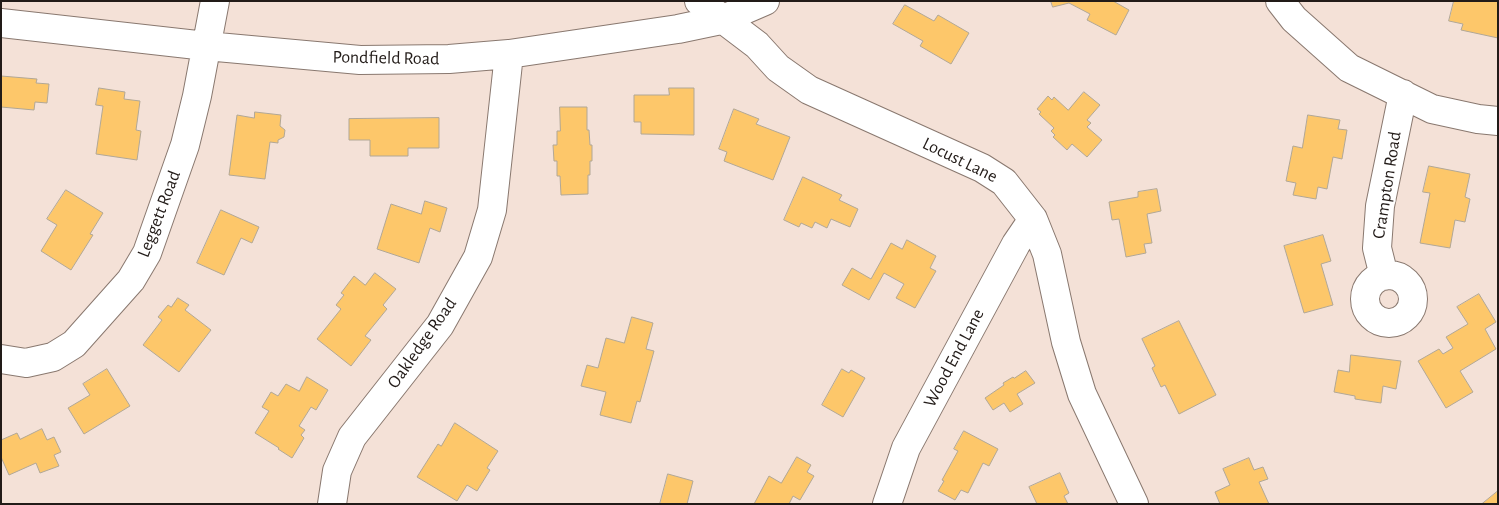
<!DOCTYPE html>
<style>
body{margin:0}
#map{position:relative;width:1499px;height:505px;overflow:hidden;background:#f4e1d7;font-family:"Alegreya Sans",sans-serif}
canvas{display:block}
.frame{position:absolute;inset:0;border:2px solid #221b18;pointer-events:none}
</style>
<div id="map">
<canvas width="1499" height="505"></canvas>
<div class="frame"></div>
</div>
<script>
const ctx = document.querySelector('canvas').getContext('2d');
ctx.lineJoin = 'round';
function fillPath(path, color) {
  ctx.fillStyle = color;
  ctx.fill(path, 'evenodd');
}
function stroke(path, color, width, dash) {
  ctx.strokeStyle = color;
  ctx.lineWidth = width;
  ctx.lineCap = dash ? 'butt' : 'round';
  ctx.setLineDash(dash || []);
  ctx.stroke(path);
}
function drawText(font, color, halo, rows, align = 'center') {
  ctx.font = font + ' "Alegreya Sans",sans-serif';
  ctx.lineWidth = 4;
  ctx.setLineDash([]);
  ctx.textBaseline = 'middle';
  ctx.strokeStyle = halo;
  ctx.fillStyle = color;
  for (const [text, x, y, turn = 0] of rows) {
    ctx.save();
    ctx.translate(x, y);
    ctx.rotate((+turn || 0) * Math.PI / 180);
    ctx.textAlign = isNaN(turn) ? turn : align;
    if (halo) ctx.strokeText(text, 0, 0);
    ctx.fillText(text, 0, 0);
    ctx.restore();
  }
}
const building = new Path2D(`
 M1051,1h62l16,9 -13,25 -29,-15 3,-6 -21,-11 -16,4z
 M1454,1h44v37l-37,-8 2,-6 -14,-3z
 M905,5l29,16 4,-6 31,18 -18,31 -31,-18 3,-5 -30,-17z
 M1,76l36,3 -1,4 13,1 -2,19 -12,-1 -1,8 -33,-3z
 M99,88l26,4 -1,7 16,2 -4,29 5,1 -4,29 -41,-6 7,-48 -7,-1z
 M669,88h25v47l-53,-1v-12h-7v-27h35z
 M1084,92l16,13 -13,15 4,3 -4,4 15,13 -15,17 -15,-13 -5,6 -14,-13 2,-2 -4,-4 3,-3 -15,-14 2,-2 -4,-3 11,-13 4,4 2,-3 14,13z
 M560,107h27v23h2l1,15h2v16h-2v14h-2v19l-27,1 -1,-19h-3v-15h-3l-1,-16h4v-14h3z
 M734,109l25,10 -3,5 34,13 -17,43 -49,-19 3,-9 -8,-3z
 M255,112l26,3 -1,11 5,4 -1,7 -6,3v3l-8,-1 -5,37 -36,-4 8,-60 17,3z
 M1308,115l32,5 -2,9 9,1 -5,29 -9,-2 -6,32 -9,-2 -2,12 -23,-4 3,-12 -10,-2 7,-35 9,2z
 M439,118v30h-31v8h-38v-16h-21v-21z
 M1429,166l41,8 -5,23 5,2 -5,23 -10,-2 -5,28 -30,-5 10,-50 -7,-1z
 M803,177l39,18 -3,5 19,9 -8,18 -19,-8 -4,9 -12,-6 -3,6 -11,-5 -2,4 -15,-7z
 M1157,189l4,22 -14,3 5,29 -8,1 2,9 -20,4 -7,-38 -7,1 -3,-18 29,-5v-5z
 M66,190l37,23 -13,21 3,1 -22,35 -30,-19 16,-26 -10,-6z
 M425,201l22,7 -7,24 -10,-4 -11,35 -42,-14 14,-45 30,10z
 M221,210l38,17 -7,16 -11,-5 -17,37 -27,-12z
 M1323,235l8,26 -10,3 12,41 -29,8 -20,-67z
 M907,240l29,16 -6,12 6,3 -21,37 -19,-10 8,-14 -20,-11 -15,27 -27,-15 10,-17 19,11 20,-36 11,6z
 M375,273l21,16 -13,16 4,4 -22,27 6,4 -20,26 -34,-27 24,-30 -5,-4 8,-10 -3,-2 13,-17 11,9z
 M1479,294l17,28 -11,7 11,20 -36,22 13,21 -27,16 -28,-47 21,-12 4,5 10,-6 -7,-11 22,-13 -11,-17z
 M178,298l11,7 -4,5 26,20 -32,42 -36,-27 19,-25 -4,-3 10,-12 3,2z
 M632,317l21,6 -7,26 8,2 -14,51 -3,-1 -6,22 -31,-8 6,-23 -25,-6 6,-21 11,3 8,-30 18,5z
 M1179,321l37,74 -37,19 -14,-29 -4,2 -9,-19 3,-2 -13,-27z
 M1351,355l50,6 -5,28 -13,-3 -2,17 -26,-4v-3l-21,-4 4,-22 11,2z
 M107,369l23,37 -46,28 -16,-26 22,-13 -7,-11z
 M842,369l7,4 2,-3 14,8 -22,39 -21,-12z
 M1026,371l9,12 -18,11 6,10 -13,8 -6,-9 -11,7 -8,-12 19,-13 -1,-2 10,-6 1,1z
 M307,377l21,13 -12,20 -5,-3 -12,19 6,4 -4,5 3,3 -12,20 -14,-9 1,-1 -24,-15 14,-22 -7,-4 9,-15 7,4 8,-12 13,7z
 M455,423l43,28 -11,17 3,2 -13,21 -10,-6 -10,16 -40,-24 21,-33 3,2z
 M42,429l5,11 7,-3 7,15 -7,3 5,11 -19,7 -4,-10 -27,12 -8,-18v-17l16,-7 3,6z
 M964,431l34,18 -9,17 -6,-3 -15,30 -7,-3 -6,10 -17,-9 6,-10 -2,-1 16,-29 -4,-2z
 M797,457l14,8 -4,7 7,4 -14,24 -7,-4 -4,8h-35l15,-28 12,7z
 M1249,458l5,12 9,-3 5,12 -9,3 10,22h-49l-5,-12 15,-7 -7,-16z
 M1060,473l9,20 -5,3 4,8h-31l-8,-17z
 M668,474l25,7 -6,23h-27z
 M1498,491v13h-16z`);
const minor = new Path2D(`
 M699,1l58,44 21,23 31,22 173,78 22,14 29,37 14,35 19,88 16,52 52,110
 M1280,1l14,18 55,49 83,41 46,10 20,2
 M1,23l205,23 154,14 89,-1 60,-5 169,-25 43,-9 44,-19
 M1365 299a24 24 0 1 1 48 0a24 24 0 1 1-48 0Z
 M1384,276l-7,-28 3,-42 23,-112
 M1,359l25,4 27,-6 21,-13 57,-64 16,-27 38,-108 12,-49 18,-95
 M332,504l5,-33 15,-34 88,-112 38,-68 14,-47 17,-156
 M887,504l19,-56 110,-204 17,-25`);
const streetNames = [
 ["Pondfield Road",386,58,1],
 ["Locust Lane",960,160,26],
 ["Crampton Road",1387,185,-81],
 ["Leggett Road",159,214,-69],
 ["Oakledge Road",422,343,-55],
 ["Wood End Lane",954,358,-62]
];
fillPath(building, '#fdc76a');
stroke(building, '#b1a796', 1);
stroke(minor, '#89786f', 30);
stroke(minor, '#fff', 28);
drawText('18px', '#221b18', '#fff', streetNames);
</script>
